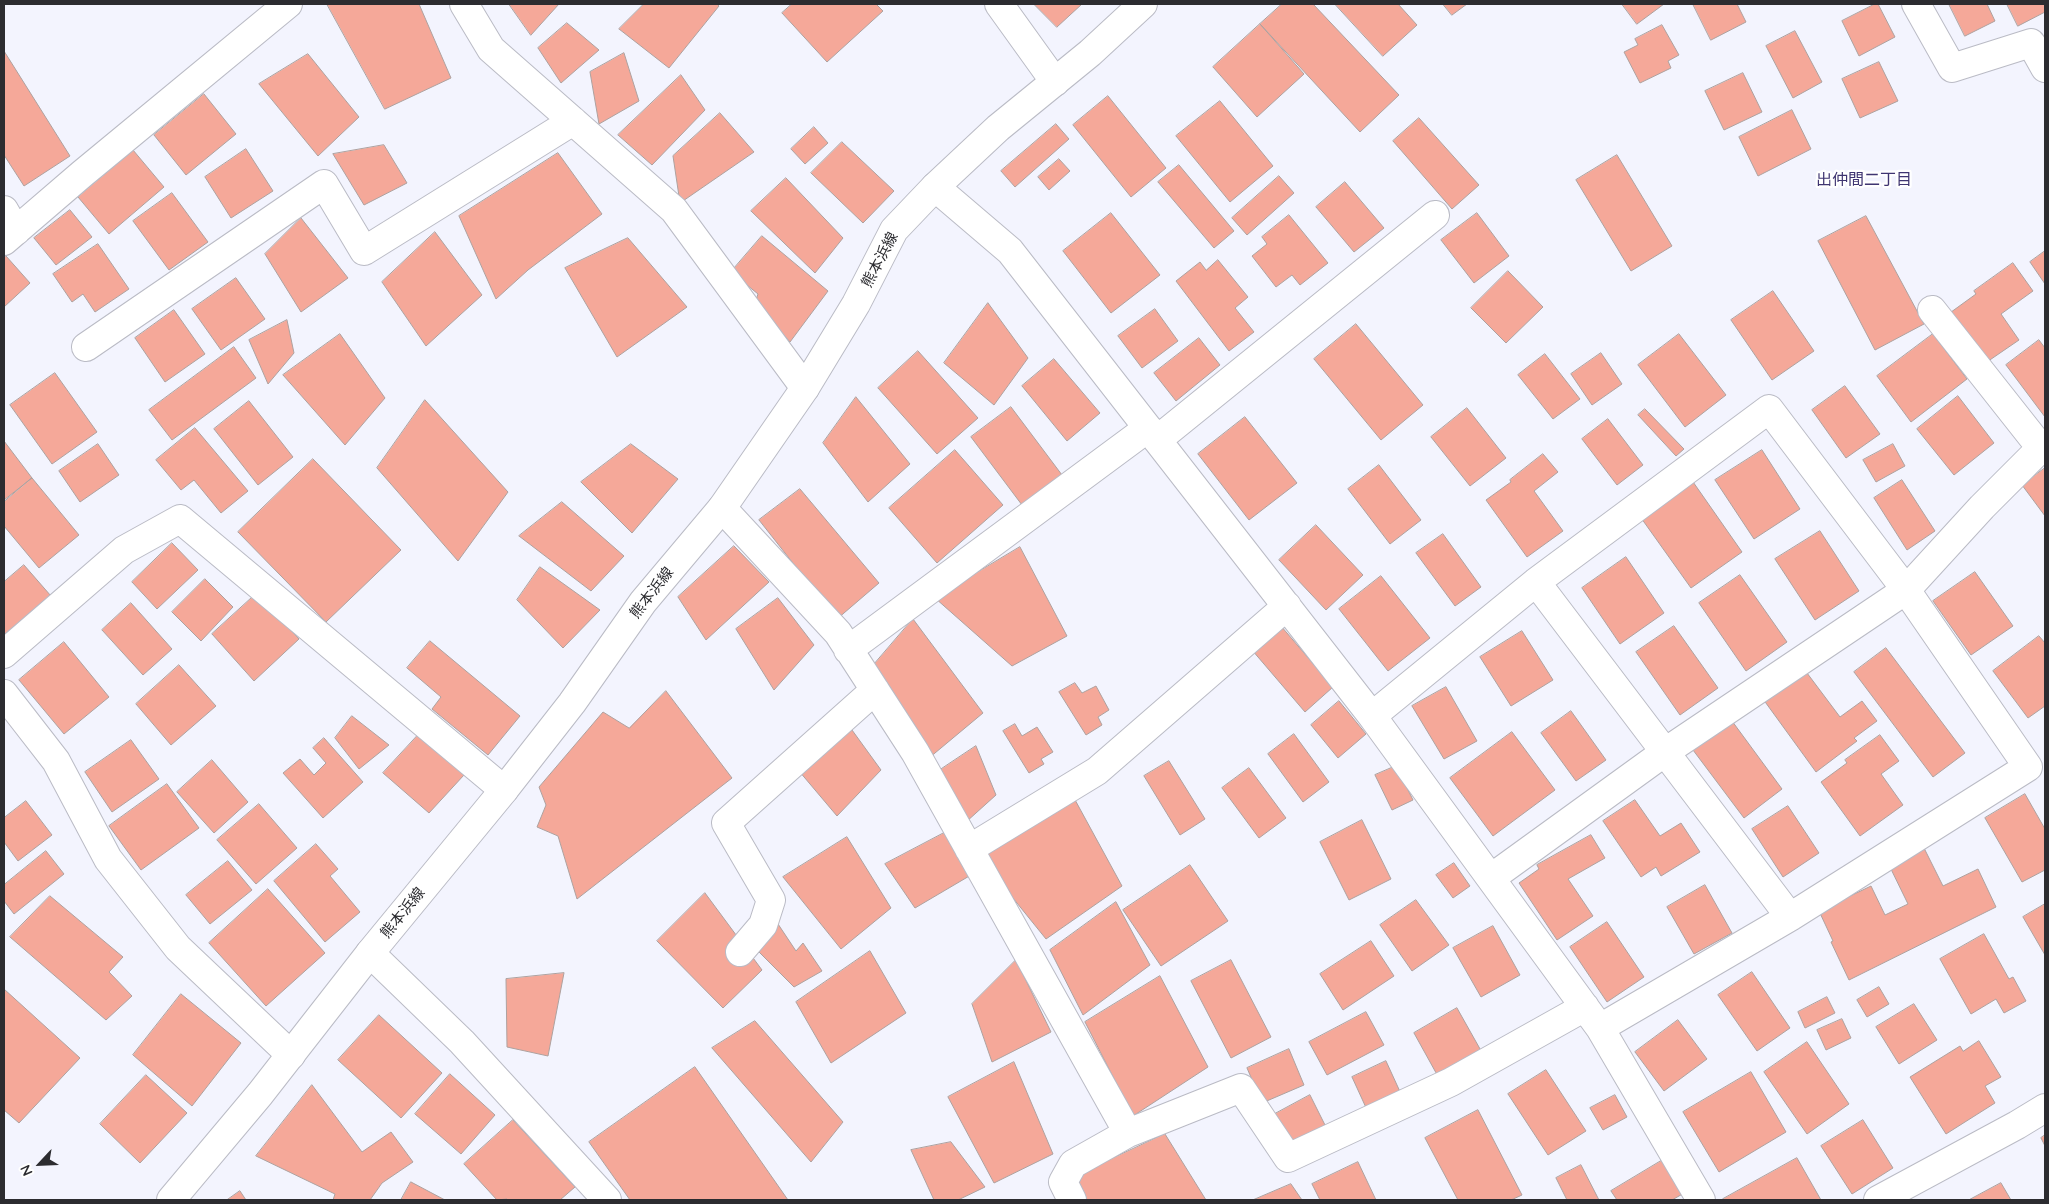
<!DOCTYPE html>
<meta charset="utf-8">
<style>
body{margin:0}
#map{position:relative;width:2049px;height:1204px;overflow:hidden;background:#f3f4fe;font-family:Quicksand,sans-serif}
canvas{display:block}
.frame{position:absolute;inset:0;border:5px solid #2c2c30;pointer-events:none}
.north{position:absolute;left:15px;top:1139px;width:50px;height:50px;-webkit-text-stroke:4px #fff;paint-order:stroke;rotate:245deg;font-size:14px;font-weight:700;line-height:20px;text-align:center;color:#2c2c30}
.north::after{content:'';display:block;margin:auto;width:18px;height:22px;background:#2c2c30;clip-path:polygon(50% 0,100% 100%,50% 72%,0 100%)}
</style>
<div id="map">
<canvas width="2049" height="1204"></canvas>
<div class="frame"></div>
<div class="north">N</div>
</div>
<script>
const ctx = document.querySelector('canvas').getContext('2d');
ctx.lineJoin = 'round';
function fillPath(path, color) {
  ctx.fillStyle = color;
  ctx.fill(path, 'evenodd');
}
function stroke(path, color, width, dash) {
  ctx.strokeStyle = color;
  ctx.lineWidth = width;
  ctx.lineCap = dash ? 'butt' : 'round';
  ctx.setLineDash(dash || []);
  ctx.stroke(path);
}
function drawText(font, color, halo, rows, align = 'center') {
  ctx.font = font + ' Quicksand,"Noto Sans JP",sans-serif';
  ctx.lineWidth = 4.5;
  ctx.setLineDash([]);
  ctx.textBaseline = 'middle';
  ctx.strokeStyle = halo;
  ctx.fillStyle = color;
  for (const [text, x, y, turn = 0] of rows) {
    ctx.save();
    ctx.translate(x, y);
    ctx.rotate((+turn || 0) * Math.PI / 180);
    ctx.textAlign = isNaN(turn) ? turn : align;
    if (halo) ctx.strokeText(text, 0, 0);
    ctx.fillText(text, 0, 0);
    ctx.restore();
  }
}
const building = new Path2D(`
 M327,4h92l32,74 -66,31z
 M509,4h50l-28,31z
 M644,4h73l2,2 -50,62 -50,-39z
 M792,4h84l7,7 -56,51 -45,-49z
 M1034,4h48l-25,23z
 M1282,4h31l86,91 -39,37 -100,-108z
 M1335,4h63l19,21 -34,31z
 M1443,4h24l-15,11z
 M1622,4h42l-27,20z
 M1693,4h44l9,18 -35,18z
 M1875,4h3l17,33 -36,19 -17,-35z
 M1949,4h38l8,17 -30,15z
 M2007,4h38v8l-27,14z
 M567,23l32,27 -38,33 -23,-35z
 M1260,24l44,50 -47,43 -44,-50z
 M1662,25l17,30 -11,6 3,7 -31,15 -16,-31 14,-7 -3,-6z
 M1795,31l27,51 -29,16 -27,-52z
 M4,51l66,105 -46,30 -20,-31z
 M624,53l15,48 -40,23 -9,-52z
 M308,54l51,63 -41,39 -59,-72z
 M1879,62l19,39 -38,17 -18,-39z
 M1743,73l19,39 -38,18 -19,-39z
 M681,75l24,35 -53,55 -34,-30z
 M204,94l32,40 -50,41 -32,-40z
 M1108,96l58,72 -35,29 -58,-72z
 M1220,101l53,65 -43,36 -54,-66z
 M1792,110l19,39 -53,27 -19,-39z
 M720,113l34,39 -74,51 -7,-47z
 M1419,118l60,67 -27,24 -59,-68z
 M1056,124l13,15 -54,48 -14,-16z
 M814,127l14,16 -23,21 -14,-15z
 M842,142l52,49 -31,32 -52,-50z
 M384,145l23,38 -43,22 -31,-51z
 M246,149l27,42 -42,27 -26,-41z
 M133,150l31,37 -55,47 -31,-37z
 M558,153l44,61 -74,56 -32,29 -37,-83z
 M1617,155l55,91 -41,25 -55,-91z
 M1059,159l11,12 -21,19 -11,-13z
 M1179,165l55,66 -20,17 -56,-66z
 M1279,176l15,17 -47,42 -15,-17z
 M786,178l57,60 -28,35 -64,-62z
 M1345,182l39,46 -30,24 -38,-45z
 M172,193l36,49 -39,28 -36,-49z
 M70,210l22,27 -36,28 -22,-27z
 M1111,213l49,62 -49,38 -48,-62z
 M1477,213l32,43 -35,27 -33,-43z
 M1289,215l39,48 -28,22 -8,-10 -16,12 -24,-31 15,-12 -5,-7z
 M1866,216l58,108 -49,26 -57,-109z
 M301,218l47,60 -47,34 -36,-58z
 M435,232l47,63 -56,51 -44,-64z
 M762,236l66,55 -38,51 -35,-39 3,-9 -27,-22z
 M628,238l59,69 -70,50 -52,-89z
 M98,244l31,45 -34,23 -12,-18 -11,8 -19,-28z
 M2045,251v33l-15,-22z
 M6,256l24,27 -26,24v-49z
 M1218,260l30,37 -13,11 19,24 -25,19 -53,-70 24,-19 6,8z
 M2013,263l20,28 -32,23 18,26 -38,26 -34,-51 29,-21 -2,-3z
 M1508,271l35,36 -37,36 -35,-35z
 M236,278l29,41 -44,31 -29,-41z
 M1773,291l41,60 -42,29 -41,-60z
 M988,303l40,55 -34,47 -50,-42z
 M1155,309l23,32 -36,27 -24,-32z
 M174,310l31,44 -40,28 -30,-44z
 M287,320l7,33 -26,31 -19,-44z
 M1356,324l67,81 -42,35 -67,-81z
 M340,334l45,64 -40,47 -62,-70z
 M1679,334l47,61 -41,32 -47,-62z
 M1933,334l34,45 -56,43 -34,-46z
 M1199,338l21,27 -44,36 -22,-28z
 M2039,340l6,8v69l-39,-52z
 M234,347l22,31 -84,62 -23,-30z
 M918,351l60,67 -41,36 -59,-66z
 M1601,353l21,31 -30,21 -21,-31z
 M1545,354l35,45 -27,20 -35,-44z
 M1054,359l46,54 -33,28 -45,-55z
 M55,373l42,59 -45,32 -42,-59z
 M1845,386l35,48 -34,24 -34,-48z
 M1958,396l36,47 -40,32 -37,-46z
 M856,397l54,67 -42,38 -45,-59z
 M425,400l83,92 -50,69 -81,-93z
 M249,401l44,56 -35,28 -44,-56z
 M1011,407l51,68 -40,30 -51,-68z
 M1467,408l39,50 -36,28 -39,-49z
 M1645,409l39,40 -8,7 -38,-41z
 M1245,417l52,66 -48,37 -51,-66z
 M1608,419l35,46 -26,20 -35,-46z
 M195,428l53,63 -27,22 -27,-33 -13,10 -25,-30z
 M4,441l28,37 -28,22z
 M98,444l21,31 -39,27 -21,-31z
 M631,444l47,35 -46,54 -51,-51z
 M1893,444l12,22 -29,16 -13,-22z
 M955,450l48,55 -66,58 -48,-55z
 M1762,450l38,59 -46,30 -39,-59z
 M1543,454l15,18 -24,19 29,40 -36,26 -41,-57 25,-18 -1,-2z
 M313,459l88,91 -75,72 -88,-90z
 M1379,465l42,55 -31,24 -42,-55z
 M2045,468v48l-23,-31z
 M32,478l47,57 -40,33 -35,-42v-24z
 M1691,479l51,73 -51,36 -52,-73z
 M1902,480l33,51 -28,19 -33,-52z
 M800,489l79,94 -42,36 -78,-99z
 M562,502l62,54 -33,35 -72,-55z
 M1316,525l47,50 -37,35 -47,-50z
 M1820,531l39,60 -44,29 -40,-61z
 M1443,534l38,53 -26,19 -39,-53z
 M172,543l26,27 -41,39 -25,-27z
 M734,546l35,36 -63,58 -28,-43z
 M1020,547l47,89 -55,30 -77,-68z
 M1626,557l38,56 -44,31 -38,-56z
 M24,565l27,31 -45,39 -2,-3v-50z
 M540,567l60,43 -37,38 -46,-48z
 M1975,572l38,54 -42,29 -38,-54z
 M1740,575l47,67 -41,29 -47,-68z
 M1381,576l49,62 -42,33 -49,-62z
 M205,579l28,28 -32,34 -29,-29z
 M257,593l42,46 -45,42 -42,-47z
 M778,598l36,47 -40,45 -38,-61z
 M131,603l41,46 -29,26 -41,-45z
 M913,619l70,94 -54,45 -58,-90z
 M1281,626l52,61 -28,25 -53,-62z
 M1674,626l44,62 -38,27 -44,-63z
 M1522,631l31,49 -42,26 -31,-49z
 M2039,636l6,7v63l-17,12 -35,-47z
 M430,641l90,75 -32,39 -56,-46 9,-12 -34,-29z
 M64,642l45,55 -45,37 -45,-54z
 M1886,648l79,105 -32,24 -79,-105z
 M179,665l37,41 -45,39 -35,-41z
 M1804,669l36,48 22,-16 15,20 -23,17 3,3 -41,31 -53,-73z
 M1075,683l7,10 14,-7 13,24 -11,7 4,8 -16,10 -27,-43z
 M1446,687l31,54 -33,18 -32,-53z
 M666,691l66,87 -155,121 -19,-63 -21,-9 9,-22 -7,-18 64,-75 26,16z
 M1339,701l27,33 -28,24 -27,-33z
 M1571,711l35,49 -30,21 -35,-48z
 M352,716l37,29 -30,24 -24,-31z
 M1732,721l50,68 -38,29 -51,-68z
 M1015,724l7,12 15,-9 16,25 -12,7 3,5 -15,9 -26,-42z
 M852,730l29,40 -44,46 -38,-45z
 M1512,732l43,58 -62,46 -43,-58z
 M419,734l45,41 -35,38 -46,-40z
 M1294,734l35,48 -26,20 -35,-48z
 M1880,735l19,26 -18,13 22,31 -43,31 -39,-54 26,-19 -2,-3z
 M324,738l39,44 -40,36 -40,-45 17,-14 14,16 12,-12 -13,-15z
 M131,740l28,39 -47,33 -27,-40z
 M976,746l20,49 -30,27 -29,-50z
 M212,760l36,42 -34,31 -37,-41z
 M1169,761l36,58 -25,16 -36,-59z
 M1396,766l17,34 -21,10 -17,-35z
 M1249,768l37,50 -27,20 -37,-50z
 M167,784l32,44 -58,42 -32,-44z
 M2025,794l20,35v41l-23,12 -37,-64z
 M1074,798l48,88 -76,53 -67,-83z
 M1635,800l25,36 21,-13 19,29 -39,24 -5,-9 -15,10 -38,-56z
 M26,801l26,34 -34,26 -14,-19v-24z
 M259,804l38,44 -41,36 -39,-44z
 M1788,806l31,47 -36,24 -31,-48z
 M1362,820l29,59 -42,21 -29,-58z
 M944,833l27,42 -56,33 -30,-44z
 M1591,835l14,23 -37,21 25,37 -36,24 -38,-57 20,-14 -2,-4z
 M847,837l44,71 -50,41 -58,-72z
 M316,844l22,25 -8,7 30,36 -35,30 -51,-61z
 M1924,848l19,38 35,-17 18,38 -147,73 -18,-38 2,-1 -14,-30 52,-25 14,29 23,-11 -19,-39z
 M46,851l18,23 -50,40 -10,-13v-16z
 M228,861l24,29 -42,34 -24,-29z
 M1454,863l16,23 -17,12 -17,-23z
 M1190,865l38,56 -67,45 -38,-56z
 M1705,885l27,48 -38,21 -27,-47z
 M268,889l57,64 -59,53 -57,-63z
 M705,893l57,77 -39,38 -66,-67z
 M50,896l73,61 -14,15 23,24 -26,24 -96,-83z
 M1416,900l33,45 -37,26 -32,-46z
 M1116,902l34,63 -67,50 -33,-65z
 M2045,904v51l-22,-38z
 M772,915l24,36 7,-8 19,28 -28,16 -39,-39z
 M1607,922l37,55 -37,25 -37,-55z
 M1493,926l27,49 -39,22 -28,-49z
 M1984,934l25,45 4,-2 13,24 -22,12 -8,-14 -25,15 -31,-55z
 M1371,941l23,35 -51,34 -23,-36z
 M870,951l36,62 -75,50 -35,-61z
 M1016,960l35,72 -59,30 -20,-58z
 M1231,960l40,77 -40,21 -40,-77z
 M1752,972l38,56 -33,23 -39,-56z
 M564,973l-16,83 -41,-9 -1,-68z
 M1160,976l48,91 -75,49 -48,-94z
 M1879,987l10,17 -22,13 -10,-17z
 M4,989l76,69 -61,65 -15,-13z
 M181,994l60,49 -49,63 -59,-51z
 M1827,997l8,16 -30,15 -7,-16z
 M1914,1004l23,36 -38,24 -23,-37z
 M1457,1008l27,48 -44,24 -26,-47z
 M1366,1012l18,33 -57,30 -18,-33z
 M379,1015l63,58 -41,45 -63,-58z
 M1842,1019l9,19 -25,12 -9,-20z
 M1678,1020l29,39 -43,32 -29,-39z
 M755,1021l88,101 -32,40 -99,-114z
 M1979,1041l22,36 -16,9 10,17 -49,31 -36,-57 50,-31 3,5z
 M1807,1042l42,62 -42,30 -43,-62z
 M1289,1049l15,36 -42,18 -15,-35z
 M1386,1061l16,35 -34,16 -16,-35z
 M1014,1062l39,92 -59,29 -46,-86z
 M695,1067l93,133h-158l-41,-58z
 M1546,1070l40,61 -38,24 -40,-61z
 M1751,1072l35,60 -67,40 -36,-60z
 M450,1074l45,41 -34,39 -46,-40z
 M146,1075l41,38 -47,50 -40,-39z
 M312,1085l50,67 29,-20 22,30 -31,21 -12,17h-37l2,-6 -79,-38z
 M1310,1095l17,34 -36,20 -18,-34z
 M1615,1095l12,22 -24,13 -13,-22z
 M1478,1110l44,85 -11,5h-53l-33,-62z
 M513,1120l62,67 -15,13h-52l-1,-1 -10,1 -33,-36z
 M1863,1120l30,48 -41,26 -31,-48z
 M1165,1134l41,66h-122l-11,-23z
 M2045,1135v11l-4,-8z
 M951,1142l34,45 -27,13h-24l-23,-50z
 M1666,1158l20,34 -14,8h-55l-6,-9z
 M1797,1158l24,42h-97l-1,-1z
 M1358,1162l18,38h-56l-8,-16z
 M1581,1165l18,35h-32l-11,-22z
 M411,1182l34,18h-44z
 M2001,1183l10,17h-42z
 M1291,1184l11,16h-49z
 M240,1191l6,9h-19z`);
const minor = new Path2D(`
 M464,4l27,45 183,161 131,178
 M999,4l56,78
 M1916,4l36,64 79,-25 14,25
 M935,187l75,64 362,465 228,312 101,172
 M4,210l12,21
 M4,241l78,-67 206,-170
 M1932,310l109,138
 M86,347l238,-163 40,67 209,-130
 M1157,440l278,-225
 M722,508l116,125 77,119 213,381 113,-45 47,70 163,-76 134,-75
 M1536,582l254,335
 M848,650l300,-222
 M4,654l120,-104 56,-31 324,271
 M4,694l52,67 52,98 70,89 113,107
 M1372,716l164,-134 233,-173 137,181 122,177 -238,150 -190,111
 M969,849l128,-78 190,-165
 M1491,878l174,-126 241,-162 76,-83 59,-59 4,-2
 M740,952l23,-27 8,-25 -45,-77 149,-133
 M370,953l92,89 145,158
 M1072,1200l-9,-18 10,-18 55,-31
 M1878,1200l139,-75 28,-17`);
const major = new Path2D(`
 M171,1200l89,-106 110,-141 134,-163 68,-87 71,-101 79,-94 83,-120 51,-84 38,-74 41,-43 63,-59 92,-75 53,-49`);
const streetNames = [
 ["熊本浜線",880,260,-62],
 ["熊本浜線",652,593,-52],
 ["熊本浜線",403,913,-51]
];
const neighbourhoodNames = [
 ["出仲間二丁目",1864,180]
];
fillPath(building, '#f5a899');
stroke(building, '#ada19f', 1);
stroke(minor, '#babbc5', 30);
stroke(major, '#babbc5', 30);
stroke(minor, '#fff', 28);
stroke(major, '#fff', 28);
drawText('15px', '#2c2c30', '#fff', streetNames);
drawText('16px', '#3f3571', '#fff', neighbourhoodNames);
</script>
